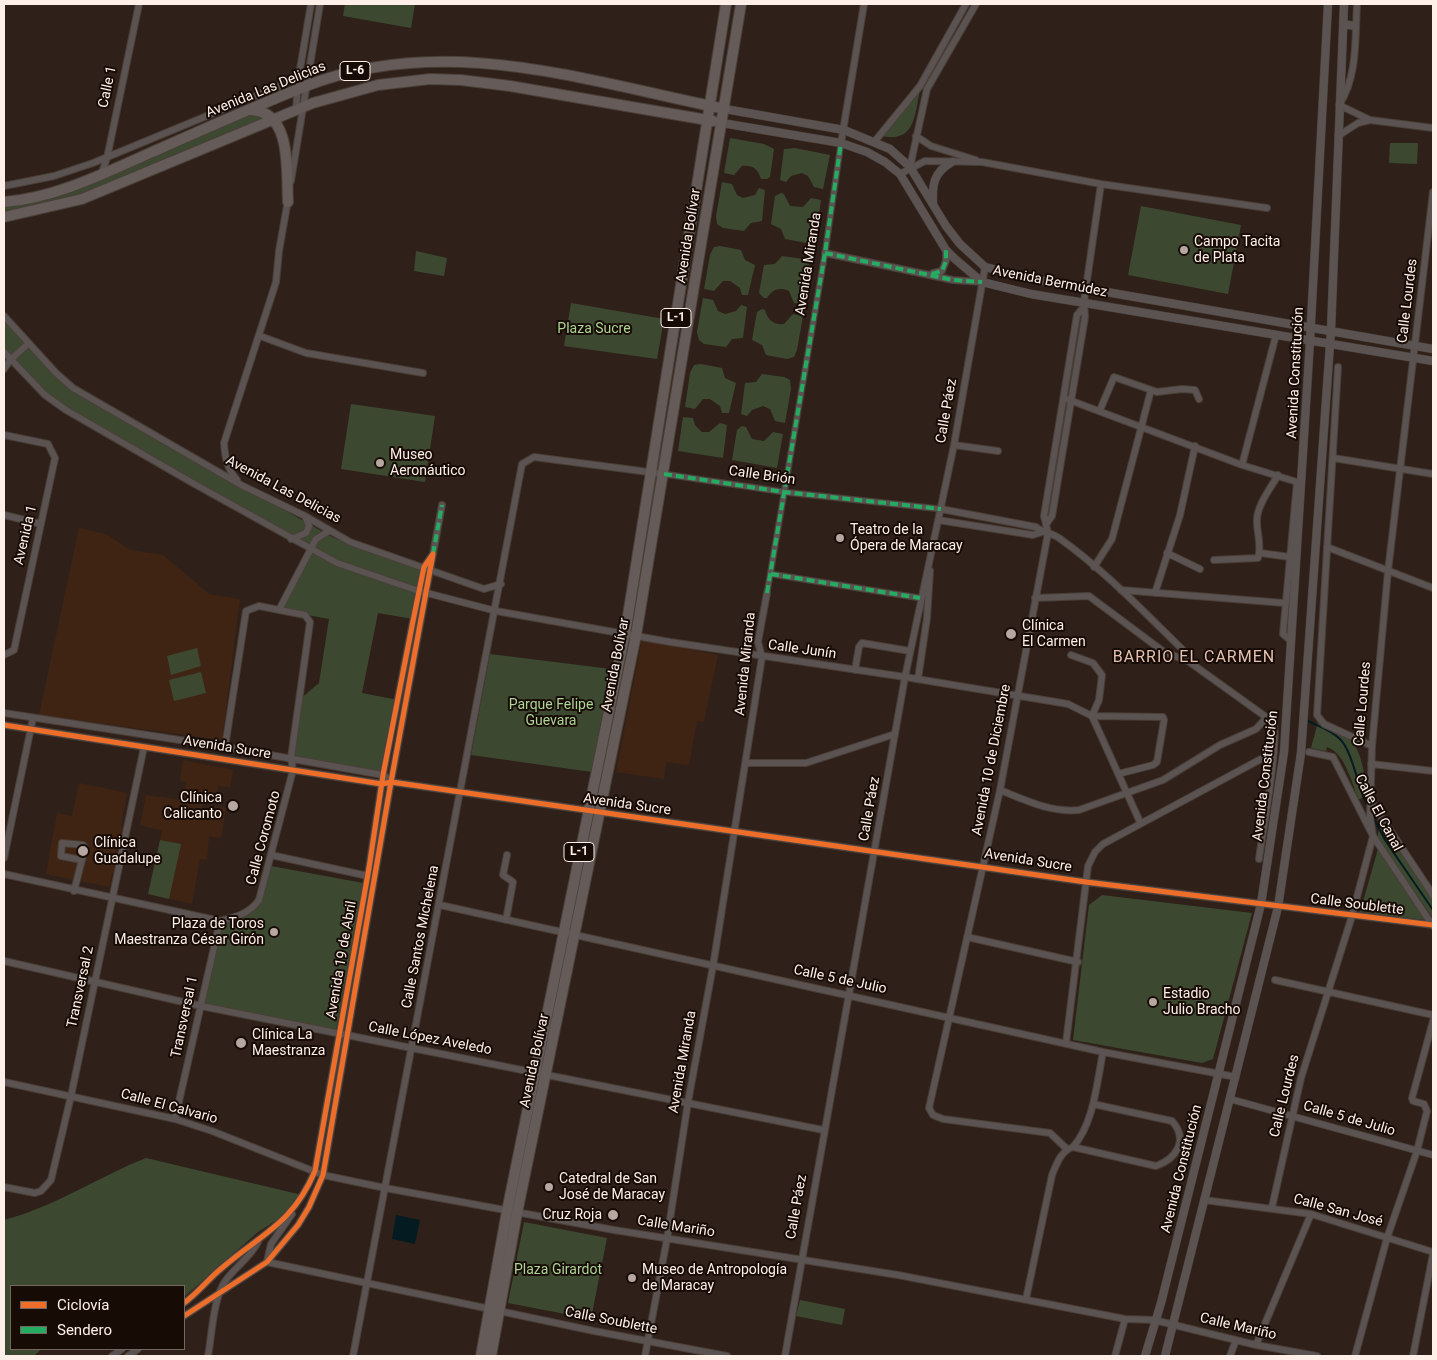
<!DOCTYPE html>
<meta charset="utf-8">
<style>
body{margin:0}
#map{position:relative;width:1437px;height:1360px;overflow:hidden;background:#2f2119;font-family:Roboto,sans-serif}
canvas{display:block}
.frame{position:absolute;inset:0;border:5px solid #fef0e8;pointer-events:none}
.legend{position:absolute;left:10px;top:1285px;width:175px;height:65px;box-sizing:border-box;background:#170b06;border:1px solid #736760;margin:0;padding:6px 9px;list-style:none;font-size:15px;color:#fef0e8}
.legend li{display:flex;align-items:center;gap:10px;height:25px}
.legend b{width:25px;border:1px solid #736760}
</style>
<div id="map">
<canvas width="1437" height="1360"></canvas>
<div class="frame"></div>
<ul class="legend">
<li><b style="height:6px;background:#ee6e29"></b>Ciclovía</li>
<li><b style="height:6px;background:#26ab63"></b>Sendero</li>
</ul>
</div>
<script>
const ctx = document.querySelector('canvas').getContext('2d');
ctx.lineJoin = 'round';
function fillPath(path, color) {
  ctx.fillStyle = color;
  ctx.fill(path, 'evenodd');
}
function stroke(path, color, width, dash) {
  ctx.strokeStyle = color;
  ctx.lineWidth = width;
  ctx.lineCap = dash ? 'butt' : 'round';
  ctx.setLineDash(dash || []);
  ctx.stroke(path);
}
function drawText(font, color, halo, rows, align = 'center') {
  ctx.font = font + ' Roboto,sans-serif';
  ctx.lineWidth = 4;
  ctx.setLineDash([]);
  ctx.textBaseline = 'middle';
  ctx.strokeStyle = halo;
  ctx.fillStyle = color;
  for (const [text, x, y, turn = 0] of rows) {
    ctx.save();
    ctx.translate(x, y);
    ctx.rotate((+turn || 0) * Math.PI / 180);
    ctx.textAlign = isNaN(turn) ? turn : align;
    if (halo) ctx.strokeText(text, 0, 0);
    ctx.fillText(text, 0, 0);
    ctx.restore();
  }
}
const built = new Path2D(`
 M79,528l27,6 24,16 33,5 46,39 31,5 -18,141 -183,-25z
 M642,640l76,15 -14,67 -7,-1 -8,44 -23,-3 -2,17 -48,-7z
 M183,760l50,10 -3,17 -12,-1 -2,9 -13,-2 -1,17 5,1 2,-5 17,2 -5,30 -12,-2 -2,24 -7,-1 -8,45 -44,-10 14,-63 -22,-6 6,-30 37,5 3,-18 -6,-1z
 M79,783l48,10 -6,33 4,4 -4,16 -4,-1 -2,11 5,1 -4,16h-4l-3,14 -63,-13 11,-61 15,3z`);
const green = new Path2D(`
 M345,4h70l-4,24 -68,-12z
 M920,91c-6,26 -5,52 -39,45z
 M248,110l26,9 -166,69 -104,29v-15l51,-10z
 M730,138l34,6 10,5 -4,28 -3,2h-6c-3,-10 -8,-14 -19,-13l-8,9 -10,-2z
 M1390,143h28l-1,21 -28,-1z
 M795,148l35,7 -7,34 -9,-2 -6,-11 -6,-3 -11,3 -5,6 -6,-2 4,-31z
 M722,182l10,2 5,11 6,3 12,-3 4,-7 6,2 -3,31 -11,2 -7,8 -21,-3 -6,-4 -1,-8z
 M781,193l3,1 6,12 13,1 8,-9 10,2 -5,34 -4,7 -6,2 -21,-4 -4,-10 -10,-5 4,-28z
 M1141,206l100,19 -13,69 -100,-19z
 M720,246l21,4 4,10 10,5 -7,30h-6l-2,-7 -10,-7h-7l-9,10 -10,-2 6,-34 4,-8z
 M416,251l31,7 -3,18 -30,-5z
 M782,256l21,3 6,3 1,9 -6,34 -10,-2 -5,-12c-10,-4 -16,-2 -22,7h-3l-5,-5 5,-28 11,-1z
 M703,298l10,2 5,11 7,3 11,-3 5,-6 6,2 -4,31 -11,1 -6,8 -22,-3 -5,-4 -2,-8z
 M571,303l93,16 -7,40 -93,-13z
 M762,309l3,1c3,10 8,15 19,14l9,-10 10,2 -6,34 -3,7 -7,2 -21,-4 -4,-10 -10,-5 5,-28z
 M4,316l24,28 55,51 247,141 20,9 74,24 -11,50 -35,-6 -16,80 36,7 -15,75 -92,-17 8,-58 20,-17 10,-64 -49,-9 28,-60 -242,-140 -62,-58z
 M701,364l21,4 3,10 11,5 -7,30h-7l-2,-7 -10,-7h-7l-8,10 -10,-2 5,-34 4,-8z
 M762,374l22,3 6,3 1,9 -6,34 -10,-2 -5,-12 -7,-3 -11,4 -5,6 -6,-2 4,-31 11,-1z
 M351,404l84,12 -10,66 -84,-13z
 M683,417l10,1 2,7 7,7h7l11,-9 7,2 -4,33 -45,-7z
 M742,426l4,1 6,12 12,2 9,-9 10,2 -6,34 -45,-8 5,-30z
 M197,648l4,18 -30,9 -4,-19z
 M490,654l121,15 -19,103 -121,-17z
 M201,672l5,21 -32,8 -5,-21z
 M1318,722c9,5 23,9 31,16 12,9 21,49 12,61h-3c-6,-16 -13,-46 -31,-52l-1,4 -15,-3z
 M1381,822l52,75v21l-56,-80z
 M160,840l21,4 -12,55 -21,-5z
 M1378,849l48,71 -66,-8z
 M271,866l92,17 -27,147 -132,-26 18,-81c39,-9 39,-20 49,-57z
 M1102,895l150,18 -39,146 -11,4 -129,-23 16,-135z
 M146,1158l156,37 -8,14 -36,23 -74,65v-11h-173v63h30l-7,7h-30v-136c50,-13 94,-43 142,-62z
 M524,1222l83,16 -16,81 -83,-16z
 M800,1300l45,9 -3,16 -46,-9z`);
const water = new Path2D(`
 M396,1215l24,5 -5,24 -23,-5z`);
const stream = new Path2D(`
 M1306,720c10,5 25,10 34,19 13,13 18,50 28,68
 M1372,815l13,25 48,70`);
const pedestrian = new Path2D(`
 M664,474l120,18 157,17
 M771,574l149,24
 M767,593l58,-340 16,-110`);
const minor = new Path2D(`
 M1357,4c-2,32 1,73 -18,101l31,15
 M296,110l2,-29 13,-77
 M916,136l15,10 45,14
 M1338,136l20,-13 12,-3 63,8
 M875,141l45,-55 46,-82
 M841,143l23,-139
 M910,167l17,-78 49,-85
 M900,174l25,-13 57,1 119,22 166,24
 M101,175l6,-17 32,-154
 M291,181l29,-177
 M4,186l50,-10 39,-13 191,-79 16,-13
 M825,253l128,27 29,2
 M933,273l9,-2 4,-10v-11
 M4,316l52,57 17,15 168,97 64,31 45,26 134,47 17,-5
 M260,336l46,17 117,20
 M4,352l41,43 21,15 125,72 146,81 82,28 77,20 174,31 235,35 163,27 24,12 48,106
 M1338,367l-21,348 7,9 48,22
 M4,369l6,-9 18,-16
 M1064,398l178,67 55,17 -14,152 8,7
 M1100,410l14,-33 43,15 25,-3 13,1 4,9
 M4,435l44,9 7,14 -41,192 -10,5
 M954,445l44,6
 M1333,458l100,16
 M1242,465l34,-130
 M237,480c-10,-12 -12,-22 -13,-37l52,-161 3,-31 9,-51
 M941,509l95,18c7,6 16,6 23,11 45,32 84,73 123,111l6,12
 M4,515l37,9
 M938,520l95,15 9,-3
 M1047,523l5,-7 33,-199 -1,-16 17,-117
 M291,539l15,-6 3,-7 -4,-10
 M1327,547l106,41
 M1167,553l33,16
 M1260,553l30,4
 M433,554l9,-49
 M1214,560l44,-2c4,-12 -1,-24 -1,-36 -1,-16 14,-34 21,-47
 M1094,567l18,-28 39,-149
 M1121,590l163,13
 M1155,593l25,-78 15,-69
 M1035,598l54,-2 75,56 24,9 85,61c7,16 -11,113 -14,137
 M279,610l37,-71 13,-8
 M1071,655l22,8 9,12 -3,25 -7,16 71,1 1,3 -7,42 -4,3 -35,9
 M855,670l4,-23 3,-4 48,8
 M918,679l9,-61 3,-47
 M4,713l221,34 158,28 3,2
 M4,725l378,59 9,-2 695,100 347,43
 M1309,752l24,5 40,79 60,90
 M746,763h60l89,-29
 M1371,764l62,7
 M1000,790c25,10 51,23 79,20l84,-30 57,-35 36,-16 11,-12
 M1372,803l61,92
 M271,855l97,21
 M4,858l29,-140
 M4,874l216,47c16,-4 29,-7 39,-21l34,-130 -2,-12 19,-136 -5,-7 -46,-9 -13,5 -21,136
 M74,891l11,-43 -2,-3 -21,-2 -1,13 21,4
 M440,905l663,147 133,25
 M506,920l7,-38 -10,-7 4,-20
 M967,937l111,25
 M4,961l197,45 622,124
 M1275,980l158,35
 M1066,1043l20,-161 2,-16 7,-14 8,-8 171,-92
 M4,1082l171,37 37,12 111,44 62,13 229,42 284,45 227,44 29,1 102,25 61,11
 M1230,1099l203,56
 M175,1119l45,-198
 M1073,1147c21,-24 24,-65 30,-95
 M1067,1149l-17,-16 -107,-14 -10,-4 -4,-7 71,-318 48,-257 -4,-17 33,-201 7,-8
 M4,1187l31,6 6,-2 10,-11 20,-84 73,-349
 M1204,1200l107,14 122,38
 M1272,1207l29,-129 51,-162 21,-80 -3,-19 2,-71 16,-175 45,-379
 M292,1214l-21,30 -4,18 327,69 133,25
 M1026,1299l26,-124c5,-12 9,-24 21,-28l83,19c20,-7 33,-26 16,-45l-79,-17
 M184,1303c15,-11 25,-25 39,-36 40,-34 70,-44 92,-96l54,-303 14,-93 30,-154 11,-54 9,-13 -42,228 -68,393 -14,32 -11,18 -31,37 -83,54
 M1256,1345l55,-131
 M112,1356l10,-7
 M128,1356l10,-7
 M208,1356c4,-21 5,-59 18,-76 10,-14 24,-22 32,-38
 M353,1356l169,-892 12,-7 130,17
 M645,1356l22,-117 21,-137 25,-136 49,-309 -4,-15 9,-49
 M785,1356l120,-679 49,-232 31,-178
 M1115,1356l10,-37
 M1230,1356l6,-16
 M1355,1356l32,-118 30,-87 10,-40 -3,-7 -11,-3 -1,-3 21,-77
 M1413,1356l20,-102`);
const tertiary = new Path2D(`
 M1343,24l12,2
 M725,109l119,21 46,19 20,18 36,59 14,18 25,23 47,12 401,70
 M722,123l119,20 26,9 18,10 15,12 46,76 9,9 27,23 49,12 402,67
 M933,203c-1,-19 1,-31 19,-41
 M1145,1356l16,-53 100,-399 23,-152 26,-411 18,-337
 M1165,1356l113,-449 23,-154 30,-423 13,-326`);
const primary = new Path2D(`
 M250,110c43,1 36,62 38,92
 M4,202c51,-4 99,-28 146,-49 52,-23 103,-46 156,-67 140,-54 279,-5 419,23
 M4,217l78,-18 231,-96 65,-18 52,-6 31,1 49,6 203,35
 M481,1356l26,-145 119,-583 100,-624
 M491,1356l26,-143 119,-578 105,-631`);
const quiet = new Path2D(`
 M825,253l128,27 29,2
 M932,274l10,-3 4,-10v-11
 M664,474l120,18 157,17
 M433,554l9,-49
 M771,574l149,24
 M767,593l58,-340 16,-110`);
const cycleway = new Path2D(`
 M4,725l378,59 9,-2 695,100 347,43
 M184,1303c15,-11 25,-25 39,-36 40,-34 70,-44 92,-96l54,-303 14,-93 30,-154 11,-54 9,-13 -42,228 -68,393 -14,32 -11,18 -31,37 -83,54`);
const markers = [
 [1184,250,5,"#b6a8a0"],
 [380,463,5,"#b6a8a0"],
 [840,538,5,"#b6a8a0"],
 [1011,634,6,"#b6a8a0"],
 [233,806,6,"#b6a8a0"],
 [83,851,6,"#b6a8a0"],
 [274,932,5,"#b6a8a0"],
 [1153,1002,5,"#b6a8a0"],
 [241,1043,6,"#b6a8a0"],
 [549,1187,5,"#b6a8a0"],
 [613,1215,6,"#b6a8a0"],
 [632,1278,5,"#b6a8a0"]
];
const shields = [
 [355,71,30],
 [676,318,30],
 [579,852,30]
];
const shieldNames = [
 ["L-6",355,71],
 ["L-1",676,318],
 ["L-1",579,852]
];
const streetNames = [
 ["Calle 1",108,87,-78],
 ["Avenida Las Delicias",266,90,-22],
 ["Avenida Bolívar",689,236,-81],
 ["Avenida Miranda",809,264,-81],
 ["Avenida Bermúdez",1050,282,11],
 ["Calle Lourdes",1408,301,-83],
 ["Avenida Constitución",1296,373,-87],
 ["Calle Páez",947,411,-80],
 ["Calle Brión",762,476,8],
 ["Avenida Las Delicias",283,490,28],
 ["Avenida 1",26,535,-77],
 ["Calle Junín",802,650,8],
 ["Avenida Miranda",746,664,-84],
 ["Avenida Bolívar",616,665,-79],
 ["Calle Lourdes",1363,704,-85],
 ["Avenida Sucre",227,748,9],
 ["Avenida 10 de Diciembre",992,760,-79],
 ["Avenida Constitución",1266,776,-83],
 ["Avenida Sucre",627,805,8],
 ["Calle Páez",870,809,-80],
 ["Calle El Canal",1378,813,62],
 ["Calle Coromoto",264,838,-75],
 ["Avenida Sucre",1028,861,9],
 ["Calle Soublette",1357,905,7],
 ["Calle Santos Michelena",421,937,-79],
 ["Avenida 19 de Abril",342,960,-80],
 ["Calle 5 de Julio",840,980,12],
 ["Transversal 2",81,987,-78],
 ["Transversal 1",185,1017,-78],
 ["Calle López Aveledo",430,1039,11],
 ["Avenida Bolívar",535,1061,-78],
 ["Avenida Miranda",683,1062,-80],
 ["Calle Lourdes",1285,1096,-76],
 ["Calle El Calvario",169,1107,15],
 ["Calle 5 de Julio",1349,1119,16],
 ["Avenida Constitución",1182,1169,-76],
 ["Calle Páez",797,1207,-80],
 ["Calle San José",1338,1211,15],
 ["Calle Mariño",676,1227,9],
 ["Calle Soublette",611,1321,11],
 ["Calle Mariño",1238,1327,13]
];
const poiNames = [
 ["Campo Tacita",1194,242],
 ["de Plata",1194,258],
 ["Museo",390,455],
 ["Aeronáutico",390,471],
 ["Teatro de la",850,530],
 ["Ópera de Maracay",850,546],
 ["Clínica",1022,626],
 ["El Carmen",1022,642],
 ["Clínica",222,798,"right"],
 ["Calicanto",222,814,"right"],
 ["Clínica",94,843],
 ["Guadalupe",94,859],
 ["Plaza de Toros",264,924,"right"],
 ["Maestranza César Girón",264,940,"right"],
 ["Estadio",1163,994],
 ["Julio Bracho",1163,1010],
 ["Clínica La",252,1035],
 ["Maestranza",252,1051],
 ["Catedral de San",559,1179],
 ["José de Maracay",559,1195],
 ["Cruz Roja",602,1215,"right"],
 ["Museo de Antropología",642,1270],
 ["de Maracay",642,1286]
];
const parkNames = [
 ["Plaza Sucre",594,329],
 ["Parque Felipe",551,705],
 ["Guevara",551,721],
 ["Plaza Girardot",558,1270]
];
const quarterNames = [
 ["BARRIO EL CARMEN",1194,658]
];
fillPath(built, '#402413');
fillPath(green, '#3c4930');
fillPath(water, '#041b22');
stroke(stream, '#041b22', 2);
stroke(pedestrian, '#4a3f38', 7);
stroke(minor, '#4a3f38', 8);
stroke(tertiary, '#4a3f38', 9);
stroke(primary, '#4a3f38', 12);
stroke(pedestrian, '#5a5351', 5);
stroke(minor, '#5a5351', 6);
stroke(tertiary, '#5a5351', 8);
stroke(primary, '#655b58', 10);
stroke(quiet, '#26ab63', 4, [8, 4]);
stroke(cycleway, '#ee6e29', 5);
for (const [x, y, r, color] of markers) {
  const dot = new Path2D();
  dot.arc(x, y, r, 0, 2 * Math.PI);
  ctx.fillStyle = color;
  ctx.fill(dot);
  stroke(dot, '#170b06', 2);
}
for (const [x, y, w] of shields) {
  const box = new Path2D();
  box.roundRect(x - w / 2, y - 9.5, w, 19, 4);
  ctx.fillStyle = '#170b06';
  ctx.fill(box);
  stroke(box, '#fef0e8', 1);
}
drawText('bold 12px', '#fef0e8', null, shieldNames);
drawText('14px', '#fef0e8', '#170b06', streetNames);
drawText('14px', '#fef0e8', '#170b06', poiNames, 'left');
drawText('14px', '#add595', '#170b06', parkNames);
ctx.letterSpacing = '1px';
drawText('16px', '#e4c1b0', '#170b06', quarterNames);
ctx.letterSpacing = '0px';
</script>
